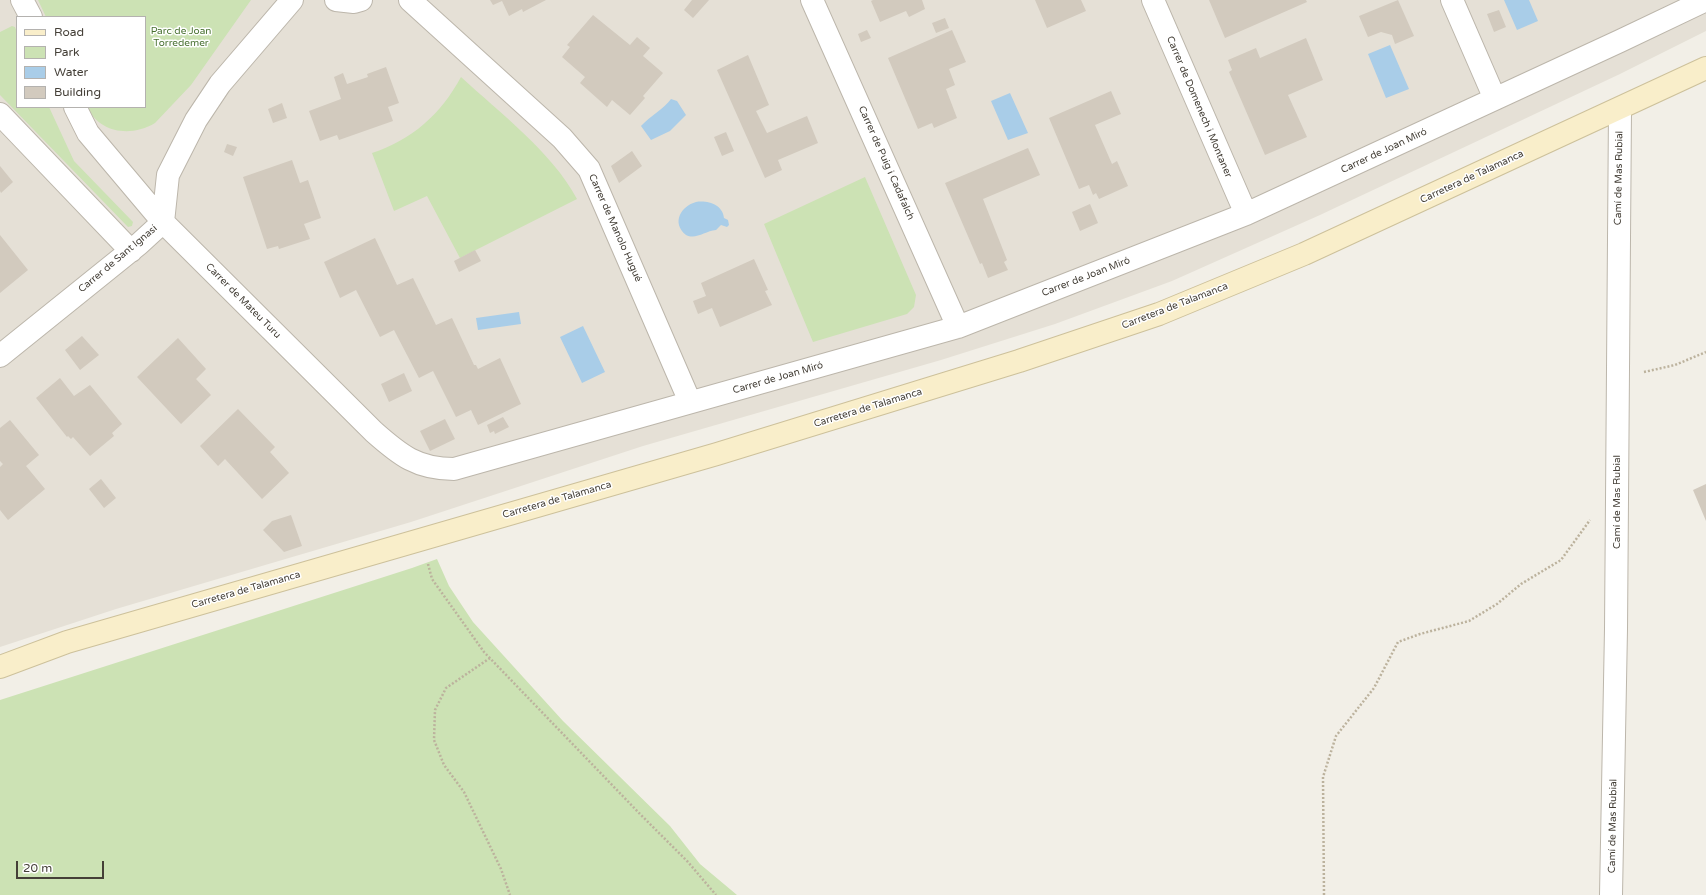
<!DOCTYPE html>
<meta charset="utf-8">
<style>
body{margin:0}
#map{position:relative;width:1706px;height:895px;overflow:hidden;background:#f2efe7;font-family:"Varela Round",sans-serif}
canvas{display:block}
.legend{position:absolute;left:16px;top:16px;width:130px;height:92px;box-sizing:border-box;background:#fff;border:1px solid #b4b2af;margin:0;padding:5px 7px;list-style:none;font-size:12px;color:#443f37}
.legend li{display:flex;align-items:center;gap:8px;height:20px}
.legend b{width:20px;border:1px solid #b4b2af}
.scale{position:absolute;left:16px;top:861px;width:88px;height:18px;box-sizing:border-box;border:2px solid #443f37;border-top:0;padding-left:5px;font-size:12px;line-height:14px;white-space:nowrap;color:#443f37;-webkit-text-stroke:3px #fff;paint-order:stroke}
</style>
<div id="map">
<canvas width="1706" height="895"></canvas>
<ul class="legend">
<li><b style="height:5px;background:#f9eeca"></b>Road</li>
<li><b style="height:11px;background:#cce2b4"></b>Park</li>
<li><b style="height:11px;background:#a9cde8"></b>Water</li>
<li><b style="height:11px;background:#d2cabe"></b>Building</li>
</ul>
<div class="scale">20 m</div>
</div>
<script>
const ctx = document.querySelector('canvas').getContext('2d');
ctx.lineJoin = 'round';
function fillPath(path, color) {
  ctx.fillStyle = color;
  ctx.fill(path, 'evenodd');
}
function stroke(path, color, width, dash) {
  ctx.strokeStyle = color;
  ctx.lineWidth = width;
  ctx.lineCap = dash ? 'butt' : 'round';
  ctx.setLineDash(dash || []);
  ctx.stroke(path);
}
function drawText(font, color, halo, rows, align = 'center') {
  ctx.font = font + ' "Varela Round",sans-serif';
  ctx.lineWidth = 3;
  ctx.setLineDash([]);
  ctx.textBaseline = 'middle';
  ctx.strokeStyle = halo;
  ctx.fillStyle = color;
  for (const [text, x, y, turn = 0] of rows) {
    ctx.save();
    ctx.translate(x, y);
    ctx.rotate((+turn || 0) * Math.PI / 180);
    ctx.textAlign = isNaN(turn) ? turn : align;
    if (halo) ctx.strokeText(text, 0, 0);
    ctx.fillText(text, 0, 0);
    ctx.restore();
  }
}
const residential = new Path2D(`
 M0,0h1706v31l-86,43 -300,141 -148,66 -117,43 -114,36 -298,86 -232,76 -295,87 -116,38zM17,17h128v90h-128z`);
const green = new Path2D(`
 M38,0h213l-60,85 -36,38c-23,14 -55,11 -68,-16h58v-90h-99z
 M12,26l3,1 2,5v75h32l25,54 59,61 -1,4 -4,1 -128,-132v-63z
 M461,77c39,36 91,75 116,122l-117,59 -33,-62 -33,15 -22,-58c40,-13 69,-39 89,-76z
 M865,177l51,118 -2,12 -7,7 -94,28 -49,-118z
 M437,559l12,27 24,36 90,99 107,105 30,38 37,31h-737v-195l412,-132z`);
const water = new Path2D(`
 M1504,0h25l9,21 -21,9z
 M1390,45l19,44 -23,9 -18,-44z
 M1010,93l18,40 -20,7 -17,-39z
 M671,99l6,2 9,14 -16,16 -19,9 -10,-14c9,-10 23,-17 30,-27z
 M696,202c12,-2 27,3 28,16l4,2 1,5 -2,2 -6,-2 -5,5c-11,1 -20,10 -30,5 -15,-12 -5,-29 10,-33z
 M519,312l2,12 -43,6 -2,-12z
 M583,326l22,46 -23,11 -22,-46z`);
const building = new Path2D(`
 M490,0h56l-23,12 -1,-3 -13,7 -7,-15 -9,4z
 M692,0h17l-16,18 -9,-8z
 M873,0h49l3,9 -16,8 -3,-6 -26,11 -9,-21z
 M1035,0h46l5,11 -39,17z
 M1209,0h97l1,2 -82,36z
 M1398,0l16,36 -19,8 -3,-9 -11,-3 -13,5 -9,-21z
 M1499,10l7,17 -12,5 -7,-18z
 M593,15l37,30 7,-8 13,11 -7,8 20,17 -20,23 2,2 -15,17 -18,-15 -5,7 -27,-24 5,-6 -23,-20 8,-10 -3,-2z
 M945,18l4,10 -13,5 -4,-10z
 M867,30l4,8 -10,4 -3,-8z
 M952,30l14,32 -17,7 6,16 -9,4 11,29 -23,10 -2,-5 -14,6 -30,-71z
 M1306,38l17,42 -35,15 19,42 -42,18 -36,-83 3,-2 -4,-10 28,-12 4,10z
 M748,55l21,50 -13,6 11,22 40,-17 11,27 -40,17 4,10 -17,8 -48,-108z
 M386,67l13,36 -11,4 5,14 -54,19 -2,-5 -17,6 -11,-30 32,-12 -7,-22 9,-4 4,11 21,-7 -1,-3z
 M1111,91l10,23 -26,11 17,39 5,-3 11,25 -29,13 -3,-6 -3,2 -4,-10 -10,4 -30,-71z
 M282,103l5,15 -14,5 -5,-14z
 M726,132l8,19 -12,5 -8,-19z
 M227,144l10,3 -4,9 -9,-4z
 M1028,148l12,27 -57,24 24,61 -3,2 4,8 -20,8 -6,-15 -2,1 -35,-81z
 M632,151l10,15 -23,17 -8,-17z
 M292,160l8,23 8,-3 13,38 -17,6 6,15 -31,10 -1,-3 -11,3 -24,-72z
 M0,166l13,16 -12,11 -1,-2z
 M1090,204l8,19 -18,8 -8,-19z
 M0,235l28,35 -28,23z
 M375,238l22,47 16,-7 23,47 16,-7 22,47h2l2,4 22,-11 21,46 -43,21 -7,-15 -15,7 -23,-46 -14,7 -25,-48 -14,7 -24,-47 -16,8 -16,-36z
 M475,250l6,11 -22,11 -5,-11z
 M754,259l14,31 -3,1 7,14 -52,22 -8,-19 -14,6 -5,-13 13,-5 -5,-13z
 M82,336l17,19 -19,15 -15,-20z
 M178,338l28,31 -10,10 15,16 -30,29 -44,-47z
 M404,373l8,18 -23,11 -8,-18z
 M60,378l14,18 16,-11 32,39 -10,9 2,3 -24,20 -17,-19 -2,2 -3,-3 -1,1 -31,-39z
 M238,409l37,38 -5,5 19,21 -27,26 -37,-40 -7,7 -18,-20z
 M503,417l6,10 -14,7 -1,-3 -4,2 -3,-8z
 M445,419l10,20 -25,12 -10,-20z
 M10,420l29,35 -13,11 19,23 -37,31 -8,-10v-43l3,-3 -3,-3v-33z
 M101,479l15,19 -12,10 -15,-19z
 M1706,484v37l-13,-31z
 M291,515l11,31 -18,6 -21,-22 9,-9z`);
const path = new Path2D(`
 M1644,372l31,-7 31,-13
 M428,564l4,15 52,73 156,162 48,48 28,33
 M490,658l-44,30 -11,22 -1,30 10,25 20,27 37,77 9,26
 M1324,895l-1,-118 13,-41 38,-48 24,-46 22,-8 49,-13 28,-17 24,-20 40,-24 29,-40`);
const street = new Path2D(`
 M22,0l9,17
 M336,0l18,2 7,-2
 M410,0l152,138 27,31 101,233
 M812,0l146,327
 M1153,0l93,214
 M1452,0l43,99
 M75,107l13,26 75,89 211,210c26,23 43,37 80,37l504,-142 288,-113 374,-173 86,-41
 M0,114l131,137
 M0,356l139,-112 24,-22 5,-47 28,-55 24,-36 72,-84
 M1611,895l5,-266 4,-520`);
const secondary = new Path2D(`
 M0,667l67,-25 650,-188 302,-93 140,-47 145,-60 402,-186`);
const parkNames = [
 ["Parc de Joan",181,31],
 ["Torredemer",181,43]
];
const streetNames = [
 ["Carrer de Domenech i Montaner",1199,107,67],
 ["Carrer de Joan Miró",1384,151,-25],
 ["Carrer de Puig i Cadafalch",886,163,66],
 ["Carretera de Talamanca",1472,177,-25],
 ["Camí de Mas Rubial",1619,178,-89],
 ["Carrer de Manolo Hugué",615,228,66],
 ["Carrer de Sant Ignasi",118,259,-40],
 ["Carrer de Joan Miró",1086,277,-21],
 ["Carrer de Mateu Turu",243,301,45],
 ["Carretera de Talamanca",1175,306,-21],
 ["Carrer de Joan Miró",778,378,-16],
 ["Carretera de Talamanca",868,408,-17],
 ["Carretera de Talamanca",557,500,-16],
 ["Camí de Mas Rubial",1617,502,-90],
 ["Carretera de Talamanca",246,590,-16],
 ["Camí de Mas Rubial",1613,826,-89]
];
fillPath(residential, '#e5e0d6');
fillPath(green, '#cce2b4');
fillPath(water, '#a9cde8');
fillPath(building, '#d2cabe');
stroke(street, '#bcb6ab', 24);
stroke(secondary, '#cdc19b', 24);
stroke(path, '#bcb29d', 2.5, [2, 2]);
stroke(street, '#fff', 22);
stroke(secondary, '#f9eeca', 22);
drawText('10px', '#477030', '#fff', parkNames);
drawText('10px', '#443f37', '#fff', streetNames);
</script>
